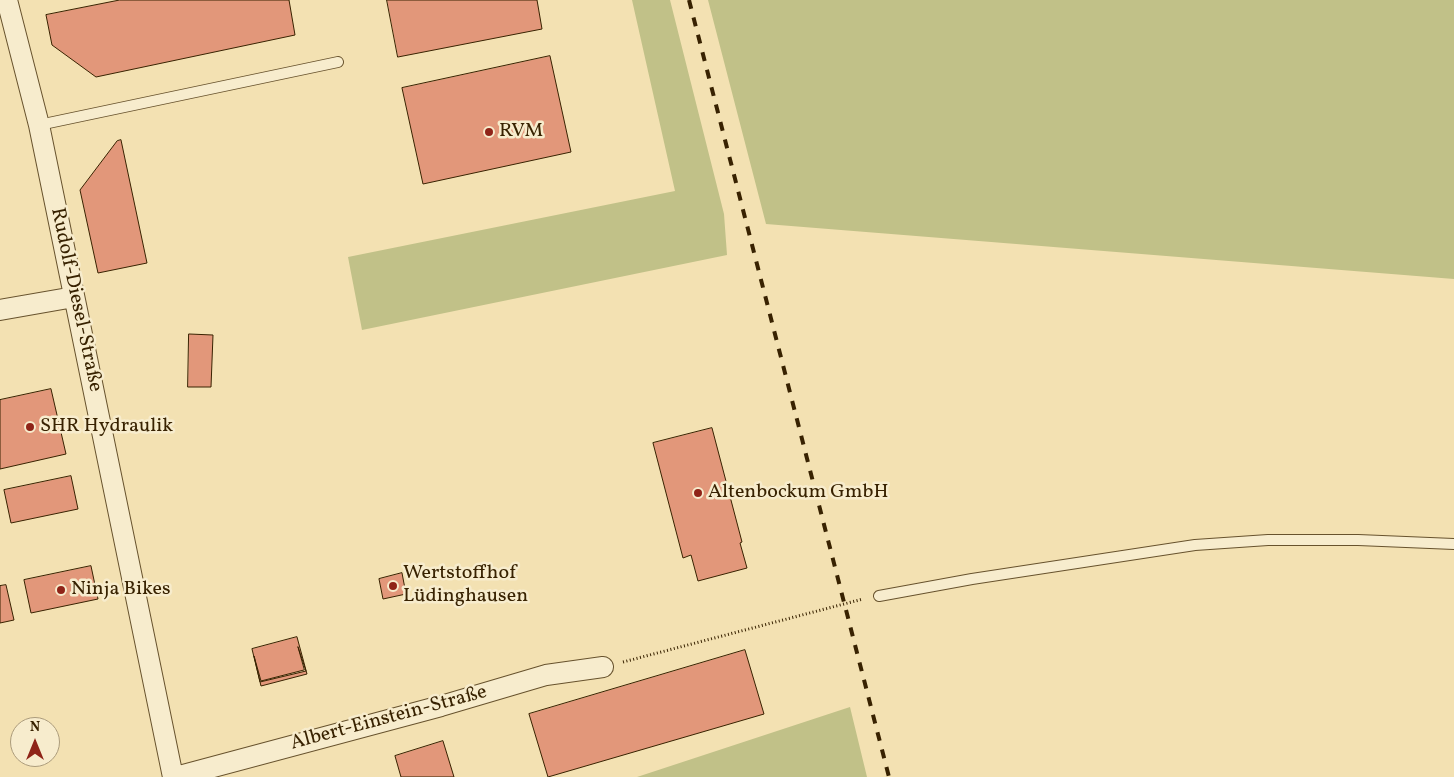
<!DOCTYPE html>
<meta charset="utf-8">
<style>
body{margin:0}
#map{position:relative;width:1454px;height:777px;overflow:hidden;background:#f3e1b2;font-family:Vollkorn,serif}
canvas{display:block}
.north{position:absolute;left:10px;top:717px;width:50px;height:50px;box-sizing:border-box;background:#f7eccd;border:1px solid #ab9b7b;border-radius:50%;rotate:0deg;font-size:14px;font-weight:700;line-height:20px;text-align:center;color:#382201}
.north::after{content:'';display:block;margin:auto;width:18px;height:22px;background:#8f2418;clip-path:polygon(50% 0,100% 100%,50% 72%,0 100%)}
</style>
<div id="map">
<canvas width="1454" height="777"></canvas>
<div class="north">N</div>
</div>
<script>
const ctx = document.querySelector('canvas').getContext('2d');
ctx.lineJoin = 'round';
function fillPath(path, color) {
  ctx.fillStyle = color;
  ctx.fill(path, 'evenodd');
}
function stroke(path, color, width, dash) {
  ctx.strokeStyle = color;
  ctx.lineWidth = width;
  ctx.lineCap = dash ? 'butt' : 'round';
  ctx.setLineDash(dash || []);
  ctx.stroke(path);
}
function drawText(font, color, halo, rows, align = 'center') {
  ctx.font = font + ' Vollkorn,serif';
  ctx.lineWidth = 5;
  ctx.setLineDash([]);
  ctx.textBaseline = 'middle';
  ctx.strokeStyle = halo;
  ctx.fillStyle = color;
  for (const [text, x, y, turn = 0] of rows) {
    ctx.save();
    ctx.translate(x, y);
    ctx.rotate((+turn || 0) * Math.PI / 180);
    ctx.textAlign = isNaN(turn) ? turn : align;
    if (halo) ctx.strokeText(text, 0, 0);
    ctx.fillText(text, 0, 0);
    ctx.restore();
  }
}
const green = new Path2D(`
 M632,0h38l54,214 3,41 -365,75 -14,-73 327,-66z
 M708,0h746v279l-688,-55z
 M850,707l17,70h-230z`);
const building = new Path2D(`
 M120,0h169l6,35 -199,42 -44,-32 -6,-30z
 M387,0h150l5,29 -144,28z
 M550,56l21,96 -148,32 -21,-96z
 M121,140l26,123 -49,10 -18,-83 37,-49z
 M189,334l24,1 -2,52h-23z
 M51,389l15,65 -66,15v-69z
 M712,428l30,114 -2,1 7,25 -49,13 -7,-26 -8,3 -30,-115z
 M71,476l7,33 -67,14 -7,-33z
 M91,566l7,33 -67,14 -7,-33z
 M402,573l4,21 -23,5 -4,-20z
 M6,585l8,35 -14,3v-37z
 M297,637l10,37 -46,12 -9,-37z
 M298,647l8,24 -46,11 -6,-26 7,25 43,-11z
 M745,650l19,64 -216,63 -19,-63z
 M443,741l11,36h-53l-6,-21z`);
const path = new Path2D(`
 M623,662l240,-63`);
const service = new Path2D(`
 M39,125l299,-63
 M879,596l93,-17 223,-34 73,-5h90l96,4`);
const minor = new Path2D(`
 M7,0l32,125 134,652
 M0,310l74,-13
 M176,777l265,-71 105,-31 57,-8`);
const rail = new Path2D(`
 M689,0l200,777`);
const markers = [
 [489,132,5,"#8f2418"],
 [30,427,5,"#8f2418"],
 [698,493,5,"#8f2418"],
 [393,586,5,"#8f2418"],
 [61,590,5,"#8f2418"]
];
const poiNames = [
 ["RVM",499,132],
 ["SHR Hydraulik",40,427],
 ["Altenbockum GmbH",708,493],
 ["Wertstoffhof",403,574],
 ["Lüdinghausen",403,597],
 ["Ninja Bikes",71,590]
];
const streetNames = [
 ["Rudolf-Diesel-Straße",75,300,78],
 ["Albert-Einstein-Straße",389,719,-15]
];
fillPath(green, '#c1c188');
fillPath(building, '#e2977a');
stroke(building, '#382201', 1);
stroke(service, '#67522d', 12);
stroke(minor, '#67522d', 22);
stroke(path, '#382201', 3, [1, 2.5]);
stroke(service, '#f7eccd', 10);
stroke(minor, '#f7eccd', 20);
stroke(rail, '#382201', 4, [9, 9]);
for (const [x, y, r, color] of markers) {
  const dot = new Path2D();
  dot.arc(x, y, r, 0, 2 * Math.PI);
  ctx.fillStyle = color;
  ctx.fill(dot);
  stroke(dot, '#f7eccd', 2);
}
drawText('20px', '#382201', '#f7eccd', poiNames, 'left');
drawText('20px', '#382201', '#f7eccd', streetNames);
</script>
